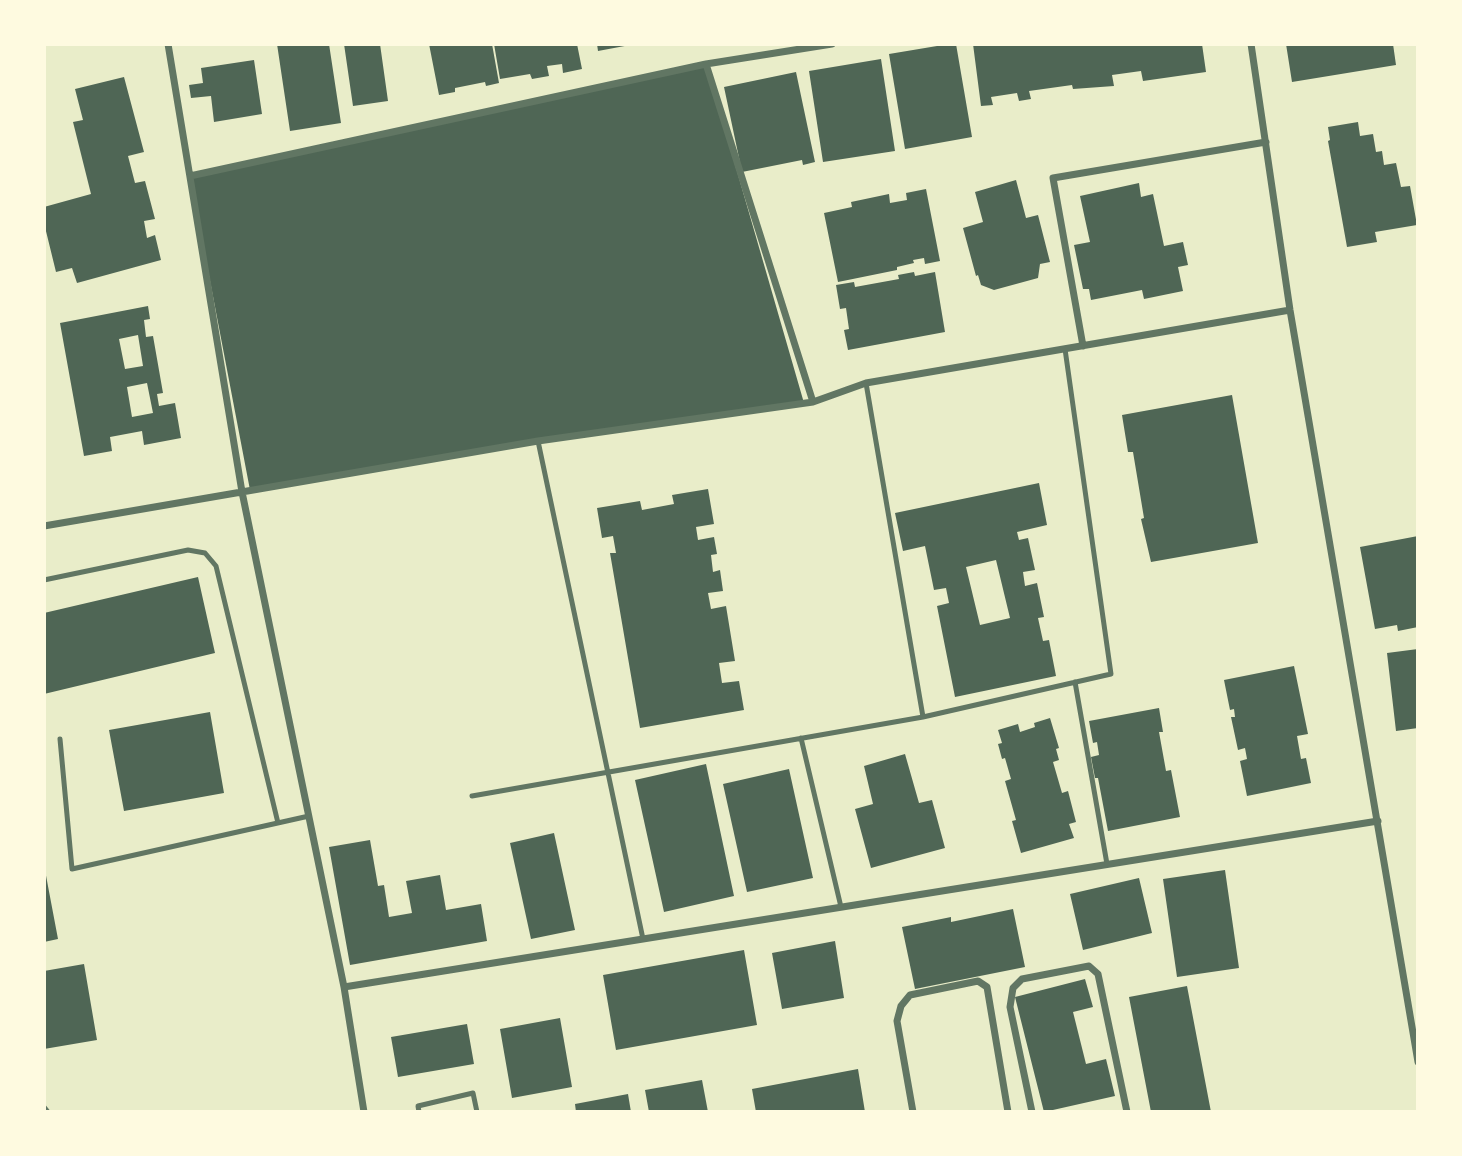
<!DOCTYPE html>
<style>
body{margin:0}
#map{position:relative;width:1462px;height:1156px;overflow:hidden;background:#e9edc9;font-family:"Noto Sans",sans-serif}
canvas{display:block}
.frame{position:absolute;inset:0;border:46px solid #fefae0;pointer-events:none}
</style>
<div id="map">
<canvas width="1462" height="1156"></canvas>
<div class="frame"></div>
</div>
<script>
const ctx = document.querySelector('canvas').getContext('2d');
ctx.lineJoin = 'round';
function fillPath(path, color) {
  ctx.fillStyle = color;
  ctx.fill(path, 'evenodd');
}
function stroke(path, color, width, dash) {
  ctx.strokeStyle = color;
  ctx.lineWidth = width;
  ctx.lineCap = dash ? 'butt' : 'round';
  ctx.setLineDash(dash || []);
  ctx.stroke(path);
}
const building = new Path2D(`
 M277,44h52l12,79 -51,8z
 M344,44h36l8,57 -35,5z
 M429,44h63l7,39 -13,3 -1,-4 -30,6v4l-16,3z
 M494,44h83l5,25 -19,4 -1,-9 -15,2 2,10 -17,3 -2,-5 -30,5z
 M597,44h33v1l-32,6z
 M949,44h7l16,93 -67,12 -16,-95z
 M973,44h229l4,28 -63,9 -2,-10 -29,4 2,11 -41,3 -1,-4 -43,6 2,8 -12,2 -2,-8 -26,4 2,8 -12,1z
 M1286,44h107l3,21 -104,17z
 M881,59l14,92 -72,11 -14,-91z
 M254,60l8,54 -48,8 -3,-26 -20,2 -2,-13 14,-2 -2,-15z
 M706,64l98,339 -216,30 -338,57 -60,-314z
 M796,72l19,90 -12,3 -1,-5 -60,12 -18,-85z
 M124,77l20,75 -16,4 7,27 10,-2 10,38 -11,2 3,17 8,-3 6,25 -84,23 -5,-15 -16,4 -12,-49v-16l47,-13 -18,-72 10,-2 -8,-31z
 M1358,122l2,14 13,-2 3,18 6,-1 2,14 12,-2 5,24 9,-1 7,39 -42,7 2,10 -30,5 -19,-106 2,-1 -2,-13z
 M1016,180l10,38 12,-3 12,47 -10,2 -2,14 -44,12 -13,-5 -3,-10 -2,1 -13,-48 20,-6 -8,-30z
 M1139,183l2,14 12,-3 11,52 19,-4 5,23 -10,2 5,24 -39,8 -2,-9 -51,10 -2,-11h-6l-9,-44 16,-3 -10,-46z
 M926,189l14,72 -15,3 -1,-6 -11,2 1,3 -17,4v3l-59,12 -14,-69 28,-6 -1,-5 38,-8 1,9 17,-3 -1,-7z
 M914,272l1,4 20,-4 10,60 -97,18 -4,-20 5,-1 -3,-21 -6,1 -4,-24 18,-3 1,5 44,-8 -1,-4z
 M148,306l2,13 -6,1 2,17 7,-1 10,57 -6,1 2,12 16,-3 6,35 -37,7 -2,-14 -32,6 2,14 -28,5 -24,-133zM138,335l5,31 -18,3 -6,-30zM147,383l6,30 -21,4 -5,-30z
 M1232,395l26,148 -107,19 -10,-43 3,-1 -11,-66h-5l-6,-37z
 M1039,483l8,42 -30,7 2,8 9,-2 7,32 -12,2 2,14 12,-3 7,34 -6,1 5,23 6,-1 7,36 -101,21 -18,-91 12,-3 -3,-15 -12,2 -9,-44 -22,5 -8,-38zM996,560l14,58 -30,7 -14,-58z
 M708,489l6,35 -18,3 2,13 16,-3 3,17 -6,1 2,17 7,-2 3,21 -15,2 3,16 15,-3 9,55 -16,2 3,20 17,-2 5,29 -104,18 -30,-175h6l-3,-17 -11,2 -5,-30 43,-7 2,9 32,-6 -2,-9z
 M1418,536v91l-20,4 -1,-6 -22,4 -15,-82z
 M198,577l17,76 -171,41v-81z
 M1418,649v79l-22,3 -9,-78z
 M1294,666l14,68 -11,2 4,23 5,-1 5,25 -64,13 -7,-35 7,-2 -2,-11 -7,2 -7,-33h4l-1,-8 -4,1 -6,-30z
 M1159,708l4,24h-4l7,39 5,-1 9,47 -72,14 -10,-53h-3l-4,-21 8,-2 -2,-13 -4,1 -4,-22z
 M210,712l14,81 -100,18 -15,-81z
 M1050,718l9,30 -3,1 3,11 -6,2 9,31 6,-2 8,31 -7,2 5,14 -53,15 -9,-32 4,-1 -11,-39 6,-2 -6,-21 -3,1 -4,-15 4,-1 -4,-13 20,-6 2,8 15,-5 -1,-4z
 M905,754l14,49 13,-3 13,48 -74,20 -16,-59 18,-5 -9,-38z
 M706,764l28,132 -70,16 -29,-132z
 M789,769l24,109 -66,14 -24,-108z
 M554,833l21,97 -44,9 -21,-96z
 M370,840l8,46 6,-1 5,32 23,-4 -6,-32 34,-6 6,35 35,-6 6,37 -137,24 -21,-118z
 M44,865l14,74 -14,3z
 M1225,870l14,98 -62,9 -14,-98z
 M1139,878l13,55 -69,17 -13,-56z
 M1013,909l12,58 -110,22 -13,-62 49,-10v5z
 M835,941l9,57 -62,11 -10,-56z
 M744,950l13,75 -141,25 -13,-75z
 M84,964l13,76 -53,9v-78z
 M1085,979l8,28 -20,5 13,52 20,-5 9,37 -71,16 -29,-115z
 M1187,986l24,126h-60l-22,-115z
 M560,1018l12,69 -60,11 -12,-69z
 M467,1024l7,40 -76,13 -7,-40z
 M858,1069l7,43h-109l-4,-23z
 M702,1080l6,32h-59l-4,-22z
 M628,1094l3,18h-55l-1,-8z`);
const service = new Path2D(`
 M866,383l57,334 188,-43 -46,-325
 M538,441l105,498
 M44,580l144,-30 17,3 11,13 62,257
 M1075,682l32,182
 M801,738l40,169
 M60,739l12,130 237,-53
 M472,796l451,-79
 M44,1107l4,5
 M419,1112l-1,-6 55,-13 4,19`);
const minor = new Path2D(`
 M168,44l74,448 102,495 20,125
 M1251,44l39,266 128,752
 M706,64l107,338
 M190,176l516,-112 126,-20
 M1083,346l-30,-168 213,-36
 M44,526l494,-85 275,-39 53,-19 424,-73
 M344,987l1034,-166
 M913,1112l-16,-91 4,-15 9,-11 68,-14 9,6 21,125
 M1032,1112l-22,-105 3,-19 9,-9 67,-13 9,8 29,138`);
fillPath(building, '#4f6655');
stroke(service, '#617663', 5);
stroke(minor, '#617663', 7);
</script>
